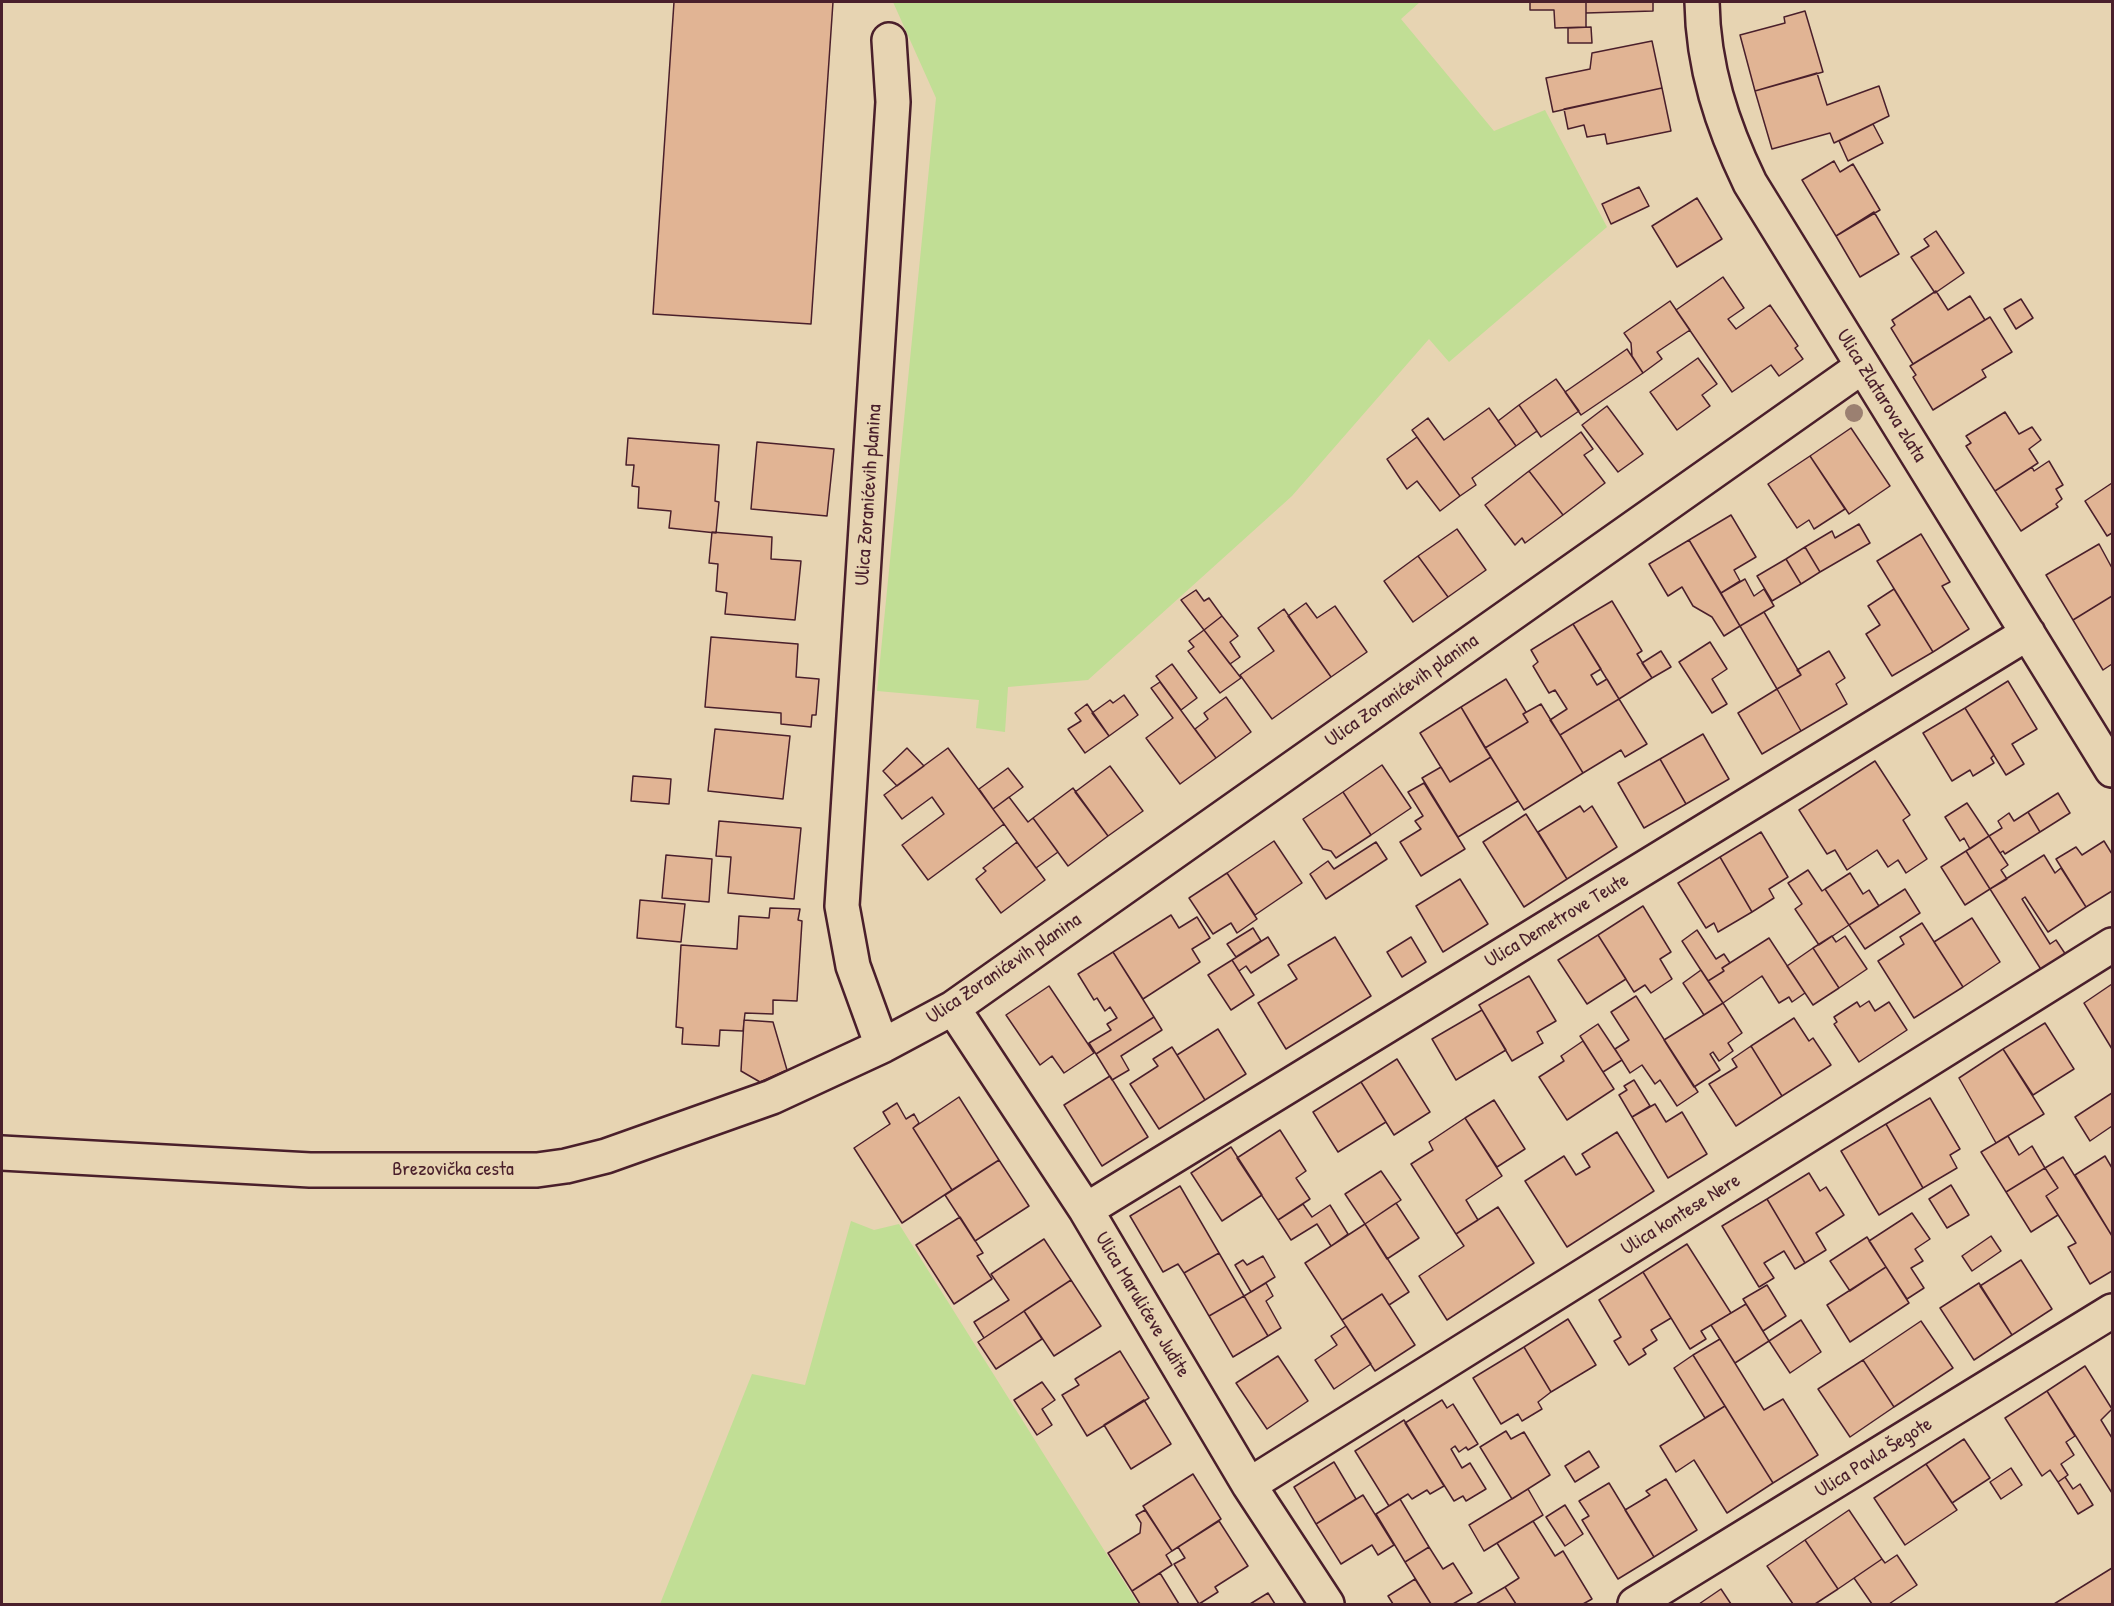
<!DOCTYPE html>
<meta charset="utf-8">
<style>
body{margin:0}
#map{position:relative;width:2114px;height:1606px;overflow:hidden;background:#e7d4b2;font-family:"Patrick Hand",sans-serif}
canvas{display:block}
.frame{position:absolute;inset:0;border:3px solid #4a1f2b;pointer-events:none}
</style>
<div id="map">
<canvas width="2114" height="1606"></canvas>
<div class="frame"></div>
</div>
<script>
const ctx = document.querySelector('canvas').getContext('2d');
ctx.lineJoin = 'round';
function fillPath(path, color) {
  ctx.fillStyle = color;
  ctx.fill(path, 'evenodd');
}
function stroke(path, color, width, dash) {
  ctx.strokeStyle = color;
  ctx.lineWidth = width;
  ctx.lineCap = dash ? 'butt' : 'round';
  ctx.setLineDash(dash || []);
  ctx.stroke(path);
}
function drawText(font, color, halo, rows, align = 'center') {
  ctx.font = font + ' "Patrick Hand",sans-serif';
  ctx.lineWidth = 4.5;
  ctx.setLineDash([]);
  ctx.textBaseline = 'middle';
  ctx.strokeStyle = halo;
  ctx.fillStyle = color;
  for (const [text, x, y, turn = 0] of rows) {
    ctx.save();
    ctx.translate(x, y);
    ctx.rotate((+turn || 0) * Math.PI / 180);
    ctx.textAlign = isNaN(turn) ? turn : align;
    if (halo) ctx.strokeText(text, 0, 0);
    ctx.fillText(text, 0, 0);
    ctx.restore();
  }
}
const green = new Path2D(`
 M893,2h527l-19,17 93,112 51,-21 62,117 -158,135 -20,-23 -137,157 -204,184 -80,7 -3,45 -29,-4 3,-28 -102,-9 59,-593z
 M851,1221l23,9 25,-6 239,380h-478l92,-230 53,11z`);
const building = new Path2D(`
 M674,2h159l-22,322 -158,-10z
 M1530,2h56v25l-31,1 -1,-18h-24z
 M1586,2h67v9l-67,2z
 M1805,11l18,61 -68,19 -15,-56 45,-12 -1,-6z
 M1591,27l1,16h-24v-15z
 M1652,41l10,47 -109,24 -7,-34 44,-9 2,-16z
 M1817,73l10,32 52,-19 10,30 -55,27 -4,-10 -58,16 -17,-58z
 M1662,88l9,43 -64,13 -2,-10 -18,3 -3,-12 -16,4 -4,-20z
 M1873,124l10,19 -35,18 -9,-20z
 M1834,161l6,11 13,-8 27,46 -44,26 -34,-56z
 M1639,187l10,19 -38,18 -9,-20z
 M1697,198l25,41 -45,28 -25,-41z
 M1874,212l25,42 -39,23 -24,-41z
 M1936,231l28,42 -29,20 -24,-36 18,-11 -5,-7z
 M1723,277l21,31 -16,11 8,10 34,-24 28,41 -3,2 8,11 -24,17 -8,-11 -39,27 -56,-82z
 M1936,291l12,19 22,-14 15,24 -72,44 -22,-36 4,-3 -3,-5z
 M2021,299l12,19 -17,11 -12,-20z
 M1670,301l20,29 -33,22 5,7 -19,14 -11,-17 -1,-13 -7,-10z
 M1990,317l22,35 -30,18 4,7 -53,33 -20,-33 3,-2 -6,-9z
 M1627,349l16,24 -62,42 -16,-23z
 M1698,358l19,26 -15,11 8,11 -33,24 -27,-38z
 M1556,379l23,32 -38,26 -22,-32z
 M1519,405l18,26 -21,15 -18,-25z
 M1607,406l36,48 -25,18 -36,-47z
 M1489,408l27,38 -44,32 4,7 -16,11 -48,-66 16,-12 16,22z
 M2005,412l14,22 13,-7 9,13 -12,9 9,14 -43,28 -29,-45 5,-3 -5,-7z
 M1851,428l39,58 -41,28 -39,-58z
 M1581,432l12,17 -9,6 21,28 -42,32 -34,-44z
 M1417,437l43,59 -20,15 -23,-30 -10,8 -20,-30z
 M628,438l91,7 -4,56 4,1 -3,31 -47,-5 2,-17 -33,-3 1,-21 -7,-1 2,-21h-8z
 M757,442l77,7 -7,67 -76,-7z
 M1810,456l35,53 -31,20 -5,-9 -12,8 -29,-44z
 M2049,461l14,24 -7,4 6,10 -6,5 2,3 -37,24 -26,-40 37,-24 2,4z
 M1529,471l34,44 -38,28 -3,-5 -7,7 -30,-40z
 M2112,483v50l-5,3 -22,-35z
 M1731,515l25,42 -22,13 6,11 -19,12 -32,-53z
 M1859,524l11,19 -50,29 -15,-25 27,-16 3,7z
 M1457,529l29,41 -38,27 -30,-41z
 M712,532l60,5 -1,22 30,2 -6,59 -70,-6 2,-21 -11,-2 2,-27 -9,-1z
 M1921,534l29,48 -8,4 27,43 -36,23 -56,-91z
 M1689,540l51,86 -16,10 -12,-19 -19,-11 -11,-19 -14,9 -19,-32z
 M2099,544l13,24v28l-39,24 -27,-45z
 M1805,547l15,25 -19,12 -15,-25z
 M1418,556l30,41 -35,25 -29,-41z
 M1786,559l15,25 -29,17 -15,-25z
 M1745,579l9,17 10,-7 10,17 -34,20 -19,-33z
 M1894,589l39,63 -41,24 -26,-42 14,-9 -12,-19z
 M1196,590l8,11 5,-3 13,18 -18,14 -23,-30z
 M2112,596v68l-9,6 -30,-50z
 M1612,601l30,50 -5,3 15,24 -33,21 -46,-75z
 M1306,603l11,15 18,-12 32,46 -36,25 -43,-61z
 M1284,609l47,68 -59,42 -32,-44 34,-24 -16,-23z
 M1764,612l37,63 -24,14 -37,-63z
 M1222,616l16,20 -8,6 10,15 -10,7 -26,-34z
 M1573,624l28,45 -10,6 6,10 10,-6 12,20 -59,36 -10,-15 17,-11 -12,-19 -6,3 -16,-27 5,-4 -7,-12z
 M1204,630l37,48 -21,15 -32,-42 6,-4 -5,-6z
 M711,637l87,7 -2,33 23,2 -3,36h-4l-1,12 -30,-3v-11l-76,-6z
 M1710,642l17,27 -15,10 15,25 -15,9 -33,-51z
 M1661,651l10,16 -19,11 -10,-15z
 M1829,651l16,27 -9,6 11,20 -46,27 -24,-42 24,-14 -4,-5z
 M1172,664l25,34 -16,12 -25,-34z
 M1506,679l20,33 -3,2 5,8 -43,26 -24,-41z
 M2008,681l29,48 -25,15 12,20 -18,11 -41,-67z
 M1160,682l56,76 -36,26 -34,-46 27,-20 -22,-30z
 M1777,689l24,42 -39,23 -24,-41z
 M1124,695l14,20 -29,21 -17,-23 18,-13 3,3z
 M1226,697l25,35 -35,26 -21,-29 13,-10 -4,-6z
 M1619,699l28,45 -22,13 -4,-7 -38,23 -23,-38z
 M1087,704l22,32 -24,17 -17,-24 13,-8 -6,-8z
 M1541,704l42,69 -59,37 -39,-62 43,-26 -5,-8z
 M1461,707l30,50 -41,25 -30,-49z
 M1965,708l29,47 -3,3 3,5 -21,13 -3,-6 -18,11 -29,-48z
 M715,729l75,7 -7,63 -75,-8z
 M1703,734l26,45 -43,25 -26,-45z
 M907,748l17,18 -27,20 -14,-15z
 M948,748l56,76 -76,56 -26,-35 42,-31 -12,-17 -30,22 -18,-24z
 M1491,757l27,44 -60,36 -36,-59 19,-11 9,15z
 M1660,759l26,45 -42,24 -26,-45z
 M1875,761l35,54 -7,5 24,39 -21,14 -8,-13 -10,7 -11,-17 -30,20 -12,-20 -8,4 -28,-44z
 M1382,765l29,43 -40,27 -28,-43z
 M1110,766l33,45 -35,25 -33,-44z
 M1008,768l15,19 -30,22 -14,-20z
 M633,776l38,3 -2,25 -38,-3z
 M1424,783l41,66 -44,27 -21,-34 21,-13 -6,-8 8,-5 -15,-24z
 M1073,788l35,48 -40,30 -35,-48z
 M1343,792l28,43 -35,23 -5,-7 -8,-2 -20,-30z
 M2058,793l12,20 -30,19 -12,-20z
 M1009,797l19,25 5,-4 25,34 -22,16 -43,-59z
 M1967,803l22,33 -19,13 -6,-11 -4,3 -15,-24z
 M1580,806l4,6 8,-6 25,41 -50,32 -29,-47z
 M2028,812l12,20 -35,22 -2,-3 -3,2 -11,-17 13,-8 -4,-7 11,-8 5,8z
 M1526,814l41,65 -43,28 -41,-65z
 M719,821l82,7 -7,71 -66,-6 3,-36 -15,-1z
 M1761,832l27,45 -19,12 5,9 -22,14 -32,-55z
 M1989,836l19,29 -7,5 6,9 -17,10 -24,-38z
 M1274,841l28,42 -47,32 -28,-42z
 M2104,841l8,13v37l-26,16 -30,-48 20,-12 6,8z
 M1017,842l28,38 -44,33 -25,-34 10,-8 -3,-3z
 M1376,842l11,17 -61,40 -16,-25 18,-13 6,8z
 M1966,851l24,38 -25,16 -24,-38z
 M666,855l46,4 -3,43 -47,-4z
 M2044,855l11,18 6,-5 25,39 -38,25 -23,-35 -3,2 28,45 6,-4 10,15 -24,16 -52,-82z
 M1720,857l32,55 -34,20 -4,-9 -8,5 -28,-45z
 M1808,870l14,21 3,-2 24,36 -30,20 -24,-36 7,-5 -14,-21z
 M1227,873l30,46 -20,14 -6,-10 -18,11 -24,-36z
 M1850,873l13,21 6,-4 10,16 -30,19 -24,-36z
 M1460,879l28,45 -45,28 -27,-46z
 M1905,889l15,24 -55,36 -16,-24z
 M640,900l45,4 -4,38 -44,-4z
 M1643,906l28,46 -11,7 12,20 -21,14 -6,-8 -11,7 -36,-57z
 M770,908l30,1 -2,11 4,1 -5,80 -24,-1v14l-28,-1 -2,18 -23,-1 -1,16 -37,-2 1,-16 -7,-1 5,-82 56,4 2,-33 30,2z
 M1171,915l8,13 18,-11 13,21 -18,11 8,13 -57,37 -30,-47z
 M1972,918l28,44 -37,25 -29,-45z
 M1922,923l41,64 -49,31 -36,-57 26,-17 -4,-7z
 M1253,928l8,13 -25,16 -9,-13z
 M1697,930l19,29 8,-5 6,9 -8,5 2,3 -16,10 -26,-40z
 M1598,935l28,44 -39,25 -29,-44z
 M1832,936l4,6 9,-6 22,33 -28,19 -26,-40z
 M1268,937l11,18 -28,18 -5,-7 -7,5 -7,-11z
 M1335,937l36,59 -85,53 -28,-46 39,-24 -9,-14z
 M1411,937l15,25 -24,15 -15,-25z
 M1769,938l36,55 -13,9 -3,-5 -10,6 -17,-27 -39,27 -15,-22 16,-10 -2,-3z
 M1813,948l26,40 -26,17 -26,-39z
 M1113,952l41,65 -58,37 -7,-11 22,-13 -4,-6 10,-6 -7,-11 -5,4 -8,-13 -3,2 -16,-26z
 M1232,960l22,35 -23,15 -23,-35z
 M1701,970l22,33 -19,12 -21,-32z
 M1529,976l27,45 -19,11 6,11 -31,18 -33,-56z
 M2112,984v65l-28,-46z
 M1049,986l45,67 -30,20 -12,-17 -12,9 -34,-50z
 M1636,996l62,96 -21,14 -17,-26 -5,4 -13,-19 -12,8 -15,-24 14,-9 -18,-28z
 M1869,1001l6,10 14,-9 18,28 -48,32 -25,-38 3,-2 -3,-5 23,-15 3,5z
 M1723,1003l19,30 -14,10 5,8 -14,10 -6,-9 -3,2 10,16 -26,17 -30,-47z
 M1482,1010l24,40 -50,30 -24,-41z
 M1154,1017l8,13 -41,26 8,14 -17,10 -16,-26z
 M1794,1018l15,23 4,-3 18,27 -49,31 -31,-50z
 M744,1020l29,2 14,48 -27,12 -19,-11z
 M2045,1023l29,46 -41,26 -30,-46z
 M1598,1024l24,36 -19,12 -23,-36z
 M1218,1029l28,45 -41,26 -28,-45z
 M1583,1041l31,48 -47,31 -28,-43 25,-16 -3,-5z
 M1751,1046l31,50 -46,30 -27,-42 28,-17 -5,-8z
 M1172,1047l33,53 -46,29 -29,-45 28,-18 -5,-7z
 M2003,1049l41,65 -48,29 -37,-65z
 M1397,1059l33,53 -36,23 -33,-53z
 M1110,1076l38,61 -46,29 -38,-61z
 M1634,1080l16,26 -18,11 -13,-22 8,-5 -3,-4z
 M1361,1082l25,40 -48,30 -25,-40z
 M2112,1093v33l-22,15 -15,-24z
 M959,1097l40,63 -47,30 -39,-62z
 M1930,1098l30,51 -10,6 7,13 -34,20 -37,-64z
 M1494,1100l31,49 -28,18 -32,-49z
 M897,1103l9,16 8,-5 5,9 -6,5 39,62 -50,33 -48,-75 36,-24 -7,-12z
 M1655,1104l11,18 16,-10 25,42 -39,24 -36,-61z
 M1465,1118l37,58 -36,24 12,20 -22,14 -45,-70 22,-14 -4,-8z
 M1886,1124l37,64 -44,27 -38,-64z
 M1280,1130l26,41 -10,7 14,21 -32,21 -41,-62z
 M1617,1132l37,59 -87,56 -42,-66 39,-25 12,19 14,-8 -8,-13z
 M2008,1136l11,19 13,-9 13,22 -39,24 -25,-40z
 M1231,1147l31,48 -40,26 -31,-48z
 M2105,1156l7,12v68l-37,-61z
 M2063,1157l49,79v35l-22,13 -22,-37 8,-4 -30,-47 12,-8 -13,-20z
 M999,1160l30,46 -54,35 -30,-46z
 M2045,1168l13,20 -12,8 12,19 -27,17 -25,-40z
 M1381,1171l20,29 -36,24 -20,-30z
 M1809,1173l11,18 6,-4 18,28 -28,18 10,17 -21,13 -38,-64z
 M1951,1185l18,30 -22,13 -18,-29z
 M1180,1186l39,67 -35,20 -6,-9 -15,8 -33,-56z
 M1767,1199l38,64 -10,6 -11,-18 -20,12 10,15 -15,9 -37,-61z
 M1396,1203l23,35 -32,21 -22,-35z
 M1303,1204l9,13 18,-12 18,29 -17,12 -14,-22 -26,16 -13,-20z
 M1498,1207l36,56 -87,57 -28,-44 45,-30 -8,-12z
 M1912,1213l18,26 -15,10 8,12 -12,7 13,20 -17,11 -38,-58z
 M960,1217l23,36 -6,3 15,23 -38,25 -38,-59z
 M1365,1224l44,68 -20,13 -7,-11 -40,26 -37,-57z
 M1991,1236l10,15 -29,20 -10,-15z
 M1867,1237l19,30 -36,24 -20,-30z
 M1044,1239l27,41 -87,58 -10,-16 35,-22 -18,-26z
 M1687,1244l44,69 -30,18 5,8 -16,10 -47,-77z
 M1219,1253l25,43 -35,20 -25,-43z
 M1263,1256l12,21 -24,15 -16,-27 8,-5 4,5z
 M2021,1260l31,49 -40,26 -32,-49z
 M1886,1267l23,36 -59,39 -23,-37z
 M1643,1272l28,46 -20,12 6,10 -14,9 3,5 -17,11 -15,-24 7,-4 -22,-37z
 M1071,1280l30,46 -47,30 -30,-45z
 M1266,1283l7,13 -7,5 15,27 -13,8 -24,-40z
 M1979,1283l33,52 -38,25 -34,-52z
 M1767,1285l19,31 -23,15 -20,-32z
 M1382,1294l33,51 -40,26 -33,-51z
 M1244,1296l24,40 -35,21 -24,-41z
 M1746,1304l23,37 -34,22 -24,-38z
 M1024,1311l18,28 -46,30 -18,-27z
 M1568,1319l28,46 -45,27 -27,-45z
 M1801,1320l20,32 -31,21 -21,-32z
 M1921,1321l32,47 -59,39 -31,-47z
 M1346,1326l25,38 -37,25 -19,-29 22,-15 -6,-9z
 M1720,1339l44,71 19,-11 35,56 -45,28 -80,-128z
 M1524,1347l27,45 -13,10 4,7 -20,12 -4,-7 -17,10 -28,-46z
 M1120,1351l29,47 -62,38 -25,-41 17,-10 -4,-6z
 M1693,1355l32,51 -20,12 -31,-50z
 M1278,1356l30,45 -41,28 -31,-46z
 M1863,1360l31,47 -44,30 -32,-48z
 M2085,1366l27,43 -11,11 11,18v55l-65,-102z
 M1042,1382l13,18 -13,9 10,16 -15,10 -23,-35z
 M2047,1391l28,45 -9,6 8,13 -13,9 7,11 -10,7 -8,-12 -8,6 -37,-58z
 M1144,1400l27,44 -40,25 -27,-44z
 M1442,1400l5,8 6,-4 25,40 -10,6 -2,-3 -7,5 -4,-6 -4,3 11,19 8,-5 16,26 -20,12 -3,-5 -9,5 -49,-78z
 M1725,1406l48,77 -46,30 -33,-53 -18,12 -16,-26z
 M1404,1420l40,66 -14,8 -3,-4 -15,9 -4,-5 -19,12 -34,-55z
 M1506,1431l5,8 13,-7 26,43 -38,24 -32,-52z
 M1964,1439l26,39 -38,25 -26,-39z
 M1589,1451l10,16 -24,15 -10,-16z
 M1334,1462l22,37 -40,25 -22,-37z
 M1926,1464l31,46 -52,35 -31,-47z
 M2011,1468l11,17 -21,14 -11,-17z
 M1193,1474l28,45 -49,32 -29,-45z
 M2065,1477l8,12 7,-5 13,21 -15,9 -20,-32z
 M1666,1479l31,51 -43,27 -29,-47 25,-15 -4,-4z
 M1609,1483l45,74 -36,22 -36,-59 7,-4 -10,-15z
 M1528,1489l15,26 -59,36 -15,-26z
 M1363,1495l31,50 -16,10 -6,-10 -31,19 -25,-40z
 M1400,1499l29,48 -24,15 -29,-48z
 M1565,1505l18,29 -18,12 -19,-29z
 M1145,1510l27,41 -6,4 6,10 -40,26 -24,-38 32,-20 1,-10 -5,-8z
 M1849,1510l33,49 -44,30 -33,-49z
 M1219,1521l29,45 -33,21 3,5 -19,12 -25,-40 11,-6 -7,-11z
 M1533,1521l22,35 8,-5 29,48 -9,5h-67l-11,-17 14,-9 -22,-35z
 M1805,1540l33,49 -23,15h-22l-26,-38z
 M1429,1547l14,22 10,-6 19,30 -19,11h-22l-26,-42z
 M1897,1555l20,30 -28,19h-17l-18,-26 28,-19 3,4z
 M2112,1568v36h-58z
 M1160,1573l19,31h-39l-8,-13z
 M1415,1579l16,25h-38l-5,-8z
 M1505,1587l11,17h-40z
 M1721,1589l10,15h-32z
 M1268,1593l7,11h-25z`);
const minor = new Path2D(`
 M1702,2c1,65 20,123 48,181l362,587
 M953,1008l133,202 163,275 78,119
 M882,1046l-29,-80 -11,-60 51,-804 -4,-62
 M2,1153l308,17h227l29,-4 40,-10 166,-59 110,-51 71,-38 910,-642
 M1086,1210l942,-577
 M1249,1485l863,-540
 M1635,1604l477,-293`);
const trees = [
 [1854,413]
];
const streetNames = [
 ["Ulica Zlatarova zlata",1881,396,58],
 ["Ulica Zoranićevih planina",869,495,-86],
 ["Ulica Zoranićevih planina",1402,691,-35],
 ["Ulica Demetrove Teute",1557,921,-31],
 ["Ulica Zoranićevih planina",1004,969,-34],
 ["Brezovička cesta",453,1170],
 ["Ulica kontese Nere",1681,1215,-32],
 ["Ulica Marulićeve Judite",1142,1305,59],
 ["Ulica Pavla Šegote",1874,1458,-32]
];
fillPath(green, '#c1de95');
fillPath(building, '#e1b494');
stroke(building, '#4a1f2b', 1.5);
stroke(minor, '#4a1f2b', 38);
stroke(minor, '#e7d4b2', 33);
ctx.fillStyle = '#9b8071';
for (const [x, y] of trees) {
  ctx.beginPath();
  ctx.arc(x, y, 9, 0, 2 * Math.PI);
  ctx.fill();
}
drawText('20px', '#4a1f2b', '#e7d4b2', streetNames);
</script>
